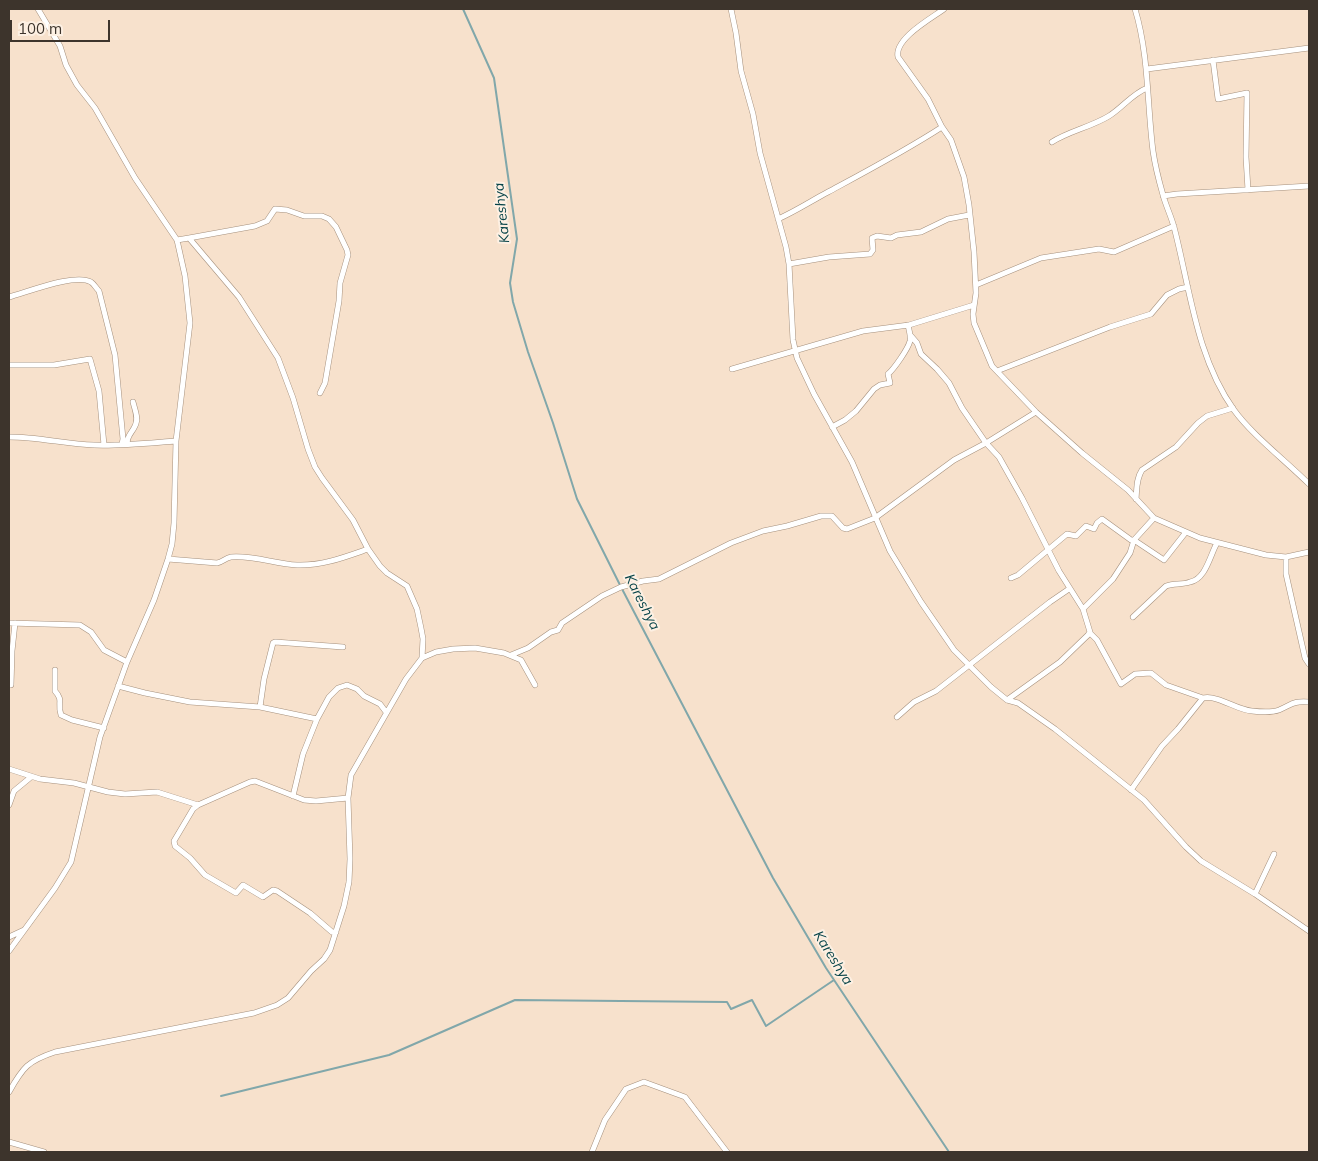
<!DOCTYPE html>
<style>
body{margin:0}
#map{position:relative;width:1318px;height:1161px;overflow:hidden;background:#f7e1cc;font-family:Mulish,sans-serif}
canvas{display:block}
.frame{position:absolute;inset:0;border:10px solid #3d342c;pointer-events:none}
.scale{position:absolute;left:10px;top:20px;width:100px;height:22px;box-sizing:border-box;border:2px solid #3d342c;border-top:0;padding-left:6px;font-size:15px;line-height:18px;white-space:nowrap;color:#3d342c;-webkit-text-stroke:4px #fdf0e3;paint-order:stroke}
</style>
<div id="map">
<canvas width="1318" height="1161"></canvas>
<div class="frame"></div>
<div class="scale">100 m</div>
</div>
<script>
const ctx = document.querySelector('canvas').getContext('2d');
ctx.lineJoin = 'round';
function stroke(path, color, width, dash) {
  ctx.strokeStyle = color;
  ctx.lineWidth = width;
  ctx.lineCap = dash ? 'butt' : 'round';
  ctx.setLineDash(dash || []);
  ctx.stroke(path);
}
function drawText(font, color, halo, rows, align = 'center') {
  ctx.font = font + ' Mulish,sans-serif';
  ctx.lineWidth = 4;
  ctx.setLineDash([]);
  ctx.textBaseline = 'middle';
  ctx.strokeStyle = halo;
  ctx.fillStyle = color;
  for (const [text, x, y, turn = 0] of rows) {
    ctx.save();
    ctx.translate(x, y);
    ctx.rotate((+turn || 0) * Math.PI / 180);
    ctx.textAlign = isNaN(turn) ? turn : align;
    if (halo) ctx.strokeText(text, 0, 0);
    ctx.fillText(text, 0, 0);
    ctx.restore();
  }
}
const stream = new Path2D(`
 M463,9l31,69 23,161 -7,44 3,19 15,50 25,71 24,76 44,88 152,291 53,90 123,184
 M221,1096l168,-41 126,-55 212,2 4,7 21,-9 14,26 68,-46`);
const street = new Path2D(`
 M731,9l5,24 5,38 12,43 7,39 26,94 3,17 4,76 4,18 17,36 38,68 38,89 31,51 33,48 37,37 16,13 11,3 37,26 89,71 42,47 15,14 54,33 54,37
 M944,9c-14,10 -50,30 -46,48l30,42 14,28 9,13 13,37 5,28 5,47 2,41 -3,21 1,9 18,43 44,46 46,41 46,37 26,28 46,20 66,17 20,2 23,-5
 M1135,9c14,46 12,95 18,142 2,14 6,30 10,44 3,11 8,21 11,32 16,61 22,130 60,183 18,25 52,51 75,74
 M1213,60l5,39 29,-6 -1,64 2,33
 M1147,69l162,-21
 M1052,142c17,-11 39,-15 57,-26 13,-8 23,-22 38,-28
 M1163,196l14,-2 132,-8
 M778,219c18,-8 33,-18 50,-27 39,-21 77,-41 114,-65
 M189,238l66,-12 12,-5 8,-12 12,1 17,6h18l7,3 7,8 11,23 1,5 -8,28 -1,18 -14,82 -5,10
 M177,240l12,-2 50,59 39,61 15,40 15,51 7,18 7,11 31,42 15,29 12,17 7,7 20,13 10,23 4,19 2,11 -1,19
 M789,264l40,-7 41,-3 3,-4 -1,-12 5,-2 14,2 6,-3 24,-3 27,-13 21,-4
 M976,285l65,-27 58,-9 15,3 60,-26
 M9,297c19,-5 66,-24 82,-15 3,2 5,6 8,9l16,64 8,84 -1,5
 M911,336l6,7 4,11 16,15 12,14 13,25 24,35 13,14 23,41 37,73 24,38
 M9,365h45l36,-6 9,32 5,54
 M732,369l131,-38 46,-6 65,-20
 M997,371l113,-44 41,-13 16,-19 12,-6 9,-2
 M832,427l13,-7 11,-9 18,-22 6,-4 10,-2 -2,-9c6,-5 20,-25 22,-33 1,-5 -1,-11 -2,-16
 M9,437c29,0 57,7 85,8 27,1 55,-2 82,-4
 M127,444c0,-9 5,-11 8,-18 4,-7 0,-16 -2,-24
 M1136,499c1,-10 0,-20 6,-29l34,-23 22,-24 9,-7 26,-8
 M1286,557v17l19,84 4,6
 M168,559l49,4c6,-1 8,-5 14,-6 22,-2 44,7 66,8 25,1 48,-8 71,-16
 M1011,578l7,-3 49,-41 9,2 10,-10 8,3 3,-6 5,-4 29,21h3l30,20 22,-28
 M1133,617l33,-31c8,-3 16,-1 24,-4 16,-3 20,-27 27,-39
 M9,623l71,2 11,7 13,18 23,12
 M1090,633l7,7 24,44 14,-10 16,-1 15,12 37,13
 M511,655l17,-7 23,-16 7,-2 4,-7 40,-27 19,-9 22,-6 16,-2 72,-36 32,-12 24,-5 34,-10h11l11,12 4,1 28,-11 79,-58 32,-17 50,-31
 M55,670v21c9,10 2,12 6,24l11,5 32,8
 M11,685l1,-34 3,-28
 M118,686l27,7 45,9 70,5 57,12
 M1007,700l53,-38 28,-27 2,-3 -7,-23 30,-30 17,-26 4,-13 20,-22
 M260,707l4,-28 9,-36 2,-1 68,5
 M897,717l17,-15 22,-11 114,-89 19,-13
 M9,769l31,10 34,4 34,9 17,2 32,-2 41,13 52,-23 5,-1 49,19 12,1 32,-3
 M1131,790l31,-44 16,-17 25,-31c16,-3 33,12 49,13 9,1 19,2 27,-1 14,-6 13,-9 30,-8
 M293,796l10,-42 14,-35 12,-22 9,-9 9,-3 10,4 7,7 16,8 6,8
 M9,805l5,-14 17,-14
 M198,805l-5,4 -19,32 1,5 15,12 15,17 31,18 7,-8 20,12 10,-7 4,1 33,22 22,19h4
 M1255,894l19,-40
 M9,937l15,-7
 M9,951l46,-63 16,-26 29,-125 27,-75 27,-62 14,-41 4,-15 2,-21 2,-82 14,-118 -5,-47 -8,-36 -42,-62 -40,-70 -18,-23 -11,-20 -6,-19 -22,-37
 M9,1092c14,-25 19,-31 46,-40l199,-39 23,-8 11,-7 23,-27 13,-12 6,-9 14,-44 5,-24 1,-23 -2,-61 3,-23 55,-96 16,-21 14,-6 17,-3 22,-1 29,5 17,7 14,25
 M9,1142l35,10
 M592,1152l13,-32 21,-31 18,-7 41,15 42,55`);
const waterNames = [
 ["Kareshya",502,213,-96],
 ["Kareshya",642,602,63],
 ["Kareshya",833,958,58]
];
stroke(stream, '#81a7aa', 2);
stroke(street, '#a5907d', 6);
stroke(street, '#fff', 5);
drawText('italic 14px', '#064348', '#fdf0e3', waterNames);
</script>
